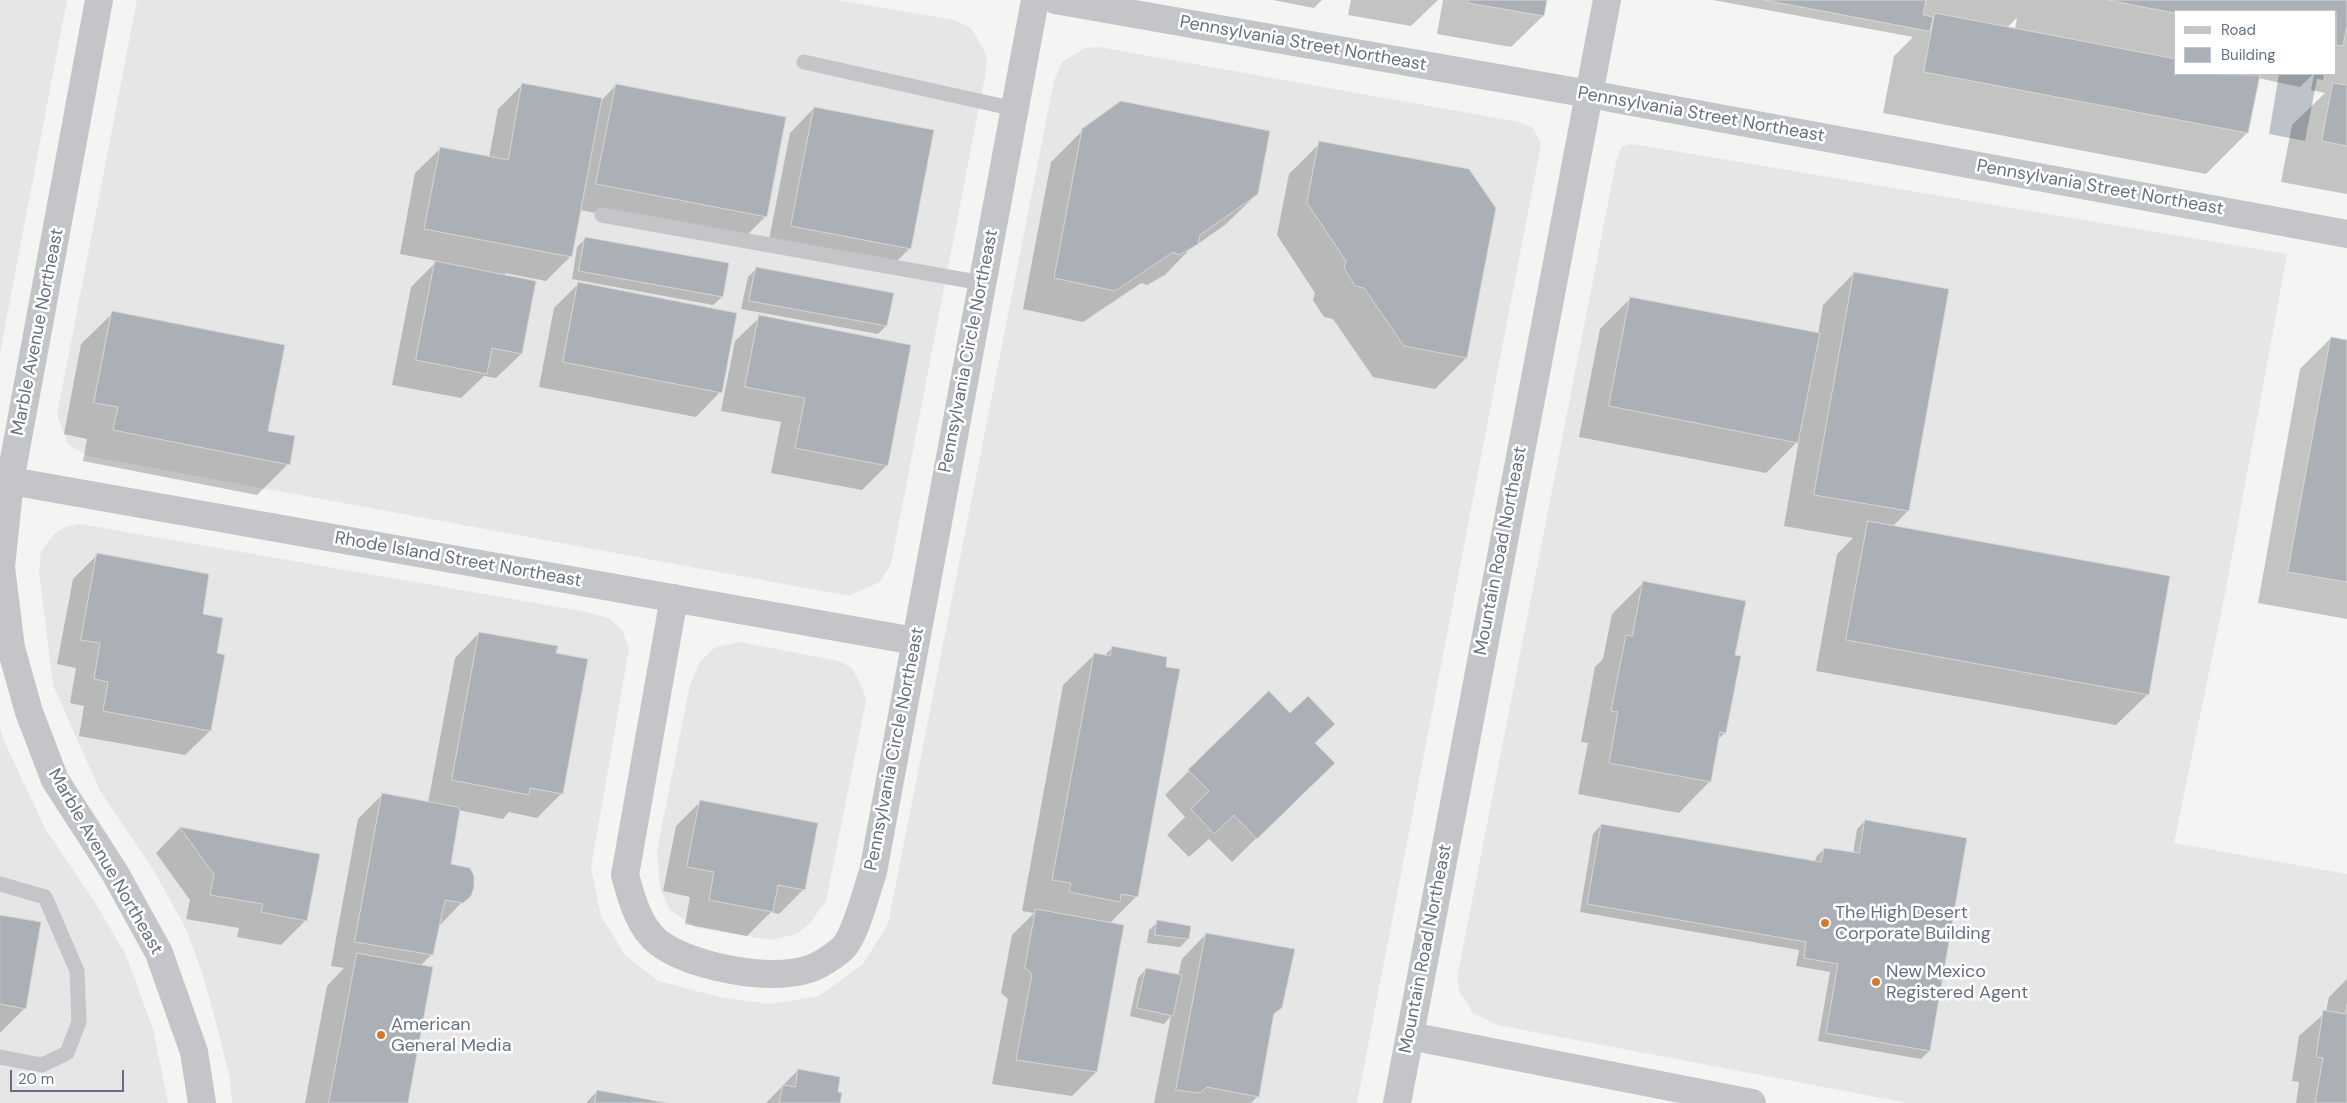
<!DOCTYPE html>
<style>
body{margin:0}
#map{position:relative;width:2347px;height:1103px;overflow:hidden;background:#f4f5f2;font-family:"DM Sans",sans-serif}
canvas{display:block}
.legend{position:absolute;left:2174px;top:10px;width:162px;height:65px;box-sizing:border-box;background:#fff;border:1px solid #c2c6cc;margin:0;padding:6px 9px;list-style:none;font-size:15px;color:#667080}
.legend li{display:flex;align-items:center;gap:10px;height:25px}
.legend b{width:25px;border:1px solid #c2c6cc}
.scale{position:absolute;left:10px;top:1070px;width:114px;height:22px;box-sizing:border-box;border:2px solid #667080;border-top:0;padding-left:6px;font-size:15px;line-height:18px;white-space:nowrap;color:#667080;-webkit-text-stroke:4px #fff;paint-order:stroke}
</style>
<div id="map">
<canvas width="2347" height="1103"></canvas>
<ul class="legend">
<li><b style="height:6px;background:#c3c5c9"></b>Road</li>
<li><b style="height:14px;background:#aab0b5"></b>Building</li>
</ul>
<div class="scale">20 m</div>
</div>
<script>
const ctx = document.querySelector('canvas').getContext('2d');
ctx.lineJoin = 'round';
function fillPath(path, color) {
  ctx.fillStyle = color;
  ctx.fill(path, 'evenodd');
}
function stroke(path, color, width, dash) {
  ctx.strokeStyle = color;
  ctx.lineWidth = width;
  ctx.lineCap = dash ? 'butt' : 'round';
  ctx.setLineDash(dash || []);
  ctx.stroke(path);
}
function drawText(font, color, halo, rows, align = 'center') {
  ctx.font = font + ' "DM Sans",sans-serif';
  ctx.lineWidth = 5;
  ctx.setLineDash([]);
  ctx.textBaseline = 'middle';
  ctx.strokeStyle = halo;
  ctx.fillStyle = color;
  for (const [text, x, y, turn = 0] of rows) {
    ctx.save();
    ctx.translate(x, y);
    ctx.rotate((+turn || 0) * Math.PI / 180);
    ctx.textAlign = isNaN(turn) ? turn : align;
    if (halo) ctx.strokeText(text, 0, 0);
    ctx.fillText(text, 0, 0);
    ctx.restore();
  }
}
const built = new Path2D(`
 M0,0h67l-67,353z
 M137,0h700l117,20 17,8 13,22 3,9 -2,17 -94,488 -11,18 -31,14 -761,-140 -20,-12 -11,-29z
 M1099,47l420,75 14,6 7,13v9l-183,953h-1125l-2,-24 -11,-45 -16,-59 -17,-46 -33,-60 -53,-78 -47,-106 -14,-113 2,-21 13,-17 11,-7 15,-3 502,87 27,7 13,12 7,19 -38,219 10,48 24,39 33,26 62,16 50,7 49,-8 44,-32 25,-40 166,-843 8,-19 23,-14z
 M1632,144l655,110 -61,335 -52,254 173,31v229h-439l-411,-78 -24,-12 -13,-21 -3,-14 160,-821 5,-11z
 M740,642l99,19 13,7 11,21 3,12 -40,200 -16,22 -13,11 -26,6 -74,-12 -27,-18 -10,-22 -3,-37 33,-166 10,-23 13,-13 7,-3z
 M0,728l3,11 43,91 50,74 30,51 27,74 15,74h-168z`);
const water = new Path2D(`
 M2279,74h45l-1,6 -6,-1 -12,62 -36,-7z`);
const shadow = new Path2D(`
 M1273,0h49l-8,8z
 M1351,0h87l-27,26 -63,-11z
 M1443,0h103l-3,16 -32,31 -74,-13z
 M1713,0h634v194l-66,-12 11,-57 33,-32 -14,-3 3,-16h22v-63h-160v63h137l-13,13 -42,-9 -11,55 -41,41 -323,-61 11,-57 19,-19zM2017,17l-2,13 -9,-2 6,-5z
 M522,85l80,15 14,-15 150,131 -25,25 -161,-31 -9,46 -25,25 -41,-8 16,81 -25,24 -12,-2 -23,22 -69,-13 19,-98 26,-26 -37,-7 15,-81 25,-24 49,9 9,-49z
 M814,108l96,140 -25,25 -118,-23 23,-117z
 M1083,130l174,64 -32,31 -36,25 -24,25 -18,10 -6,-2 -58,39 -60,-13 28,-147z
 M1320,143l146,215 -31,31 -62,-12 -40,-58 -9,-2 -11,-17 2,-7 -38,-58 12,-61z
 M586,238l136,59 -9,8 -141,-26 5,-32z
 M756,269l130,57 -8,8 -137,-25 7,-32z
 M1854,273l54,238 -16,16 256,167 -32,31 -300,-54 21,-117 16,-16 -69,-12 15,-86 -33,33 -187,-36 21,-108 31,-31 187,36 5,-29z
 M579,283l141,109 -24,25 -157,-30 15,-79z
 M113,313l153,119 22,32 -31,31 -174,-34 4,-22 -23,-5 17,-90z
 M760,317l150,29 -24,120 -24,24 -91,-17 10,-51 -60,-11 14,-70z
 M2331,338l16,3v278l-89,-16 42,-234z
 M98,554l103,61 14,39 -5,77 -25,24 -106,-19 5,-30 -14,-3 6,-35 -19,-4 16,-85z
 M1644,582l90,74 -9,77 -8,7 -7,41 -31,32 -101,-19 10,-51 -7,-1 14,-75 8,-8 9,-45z
 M479,633l76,21 7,139 -25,25 -28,-6 -6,7 -45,-9 -8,55 19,30 -30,31 -5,26 -14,14 -14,137h-101l22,-117 17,-18 -13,-2 27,-147 25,-25 45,9 27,-145z
 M1113,647l24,249 -28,28 -13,148 -24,24 -80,-12 16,-85 -7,-6 11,-58 22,-22 -12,-2 41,-226 32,-31 9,2z
 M1314,743l-6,44 -76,75 -23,-23 -20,18 -22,-22 18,-18 -20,-22 24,-24z
 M701,801l103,88 -25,25 -8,-2 -24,24 -62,-12 5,-27 -27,-6 13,-65z
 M1865,821l64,230 -8,8 -103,-18 12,-69 -34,-6 3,-16 -219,-38 13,-78 8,-9 214,37 1,-5 8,-8 29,5 4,-25z
 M180,828l138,27 -12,65 -25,25 -44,-8 2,-9 -53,-9 4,-19 -34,-47z
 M0,916l25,92 -25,25z
 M1158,922l30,17 -8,8 -33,-4 2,-13z
 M1206,934l75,73 -8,9 -15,80 -7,7h-97l17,-87 -7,8 -34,-8 8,-38 8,-9 32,7 4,-17z
 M2347,979v124h-51l3,-21 -7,-1 7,-45 27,-24 3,-15z
 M798,1070l38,23 3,10h-73z
 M597,1091l63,12h-74z`);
const building = new Path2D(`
 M1468,0h79l-3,16 -76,-13z
 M1764,0h162l-3,15 10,2 -3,14z
 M2108,0h239v25l-4,21 -7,-1v-34h-160v2z
 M1935,13l241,46v15l84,1 -12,58 -324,-61z
 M522,83l80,15 -30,159 -148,-28 16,-82 68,13z
 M2333,83l14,2v61l-25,-5z
 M616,84l170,33 -19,100 -171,-33z
 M1121,101l149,30 -12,63 -58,41 -2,9 -19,11 -6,-3 -58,39 -61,-13 28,-149z
 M814,107l120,23 -23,119 -120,-23z
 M1319,141l150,28 27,39 -29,150 -63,-12 -40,-58 -9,-2 -11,-18 2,-7 -39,-58z
 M585,237l144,26 -6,34 -144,-26z
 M435,261l101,20 -14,73 -30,-6 -5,26 -71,-14z
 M756,267l138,26 -7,33 -138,-25z
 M1854,272l95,17 -40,222 -95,-16z
 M578,282l159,31 -15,80 -159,-31z
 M1630,297l190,36 -22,110 -189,-37z
 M112,311l173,34 -17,86 27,5 -5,29 -177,-35 5,-23 -24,-4z
 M759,315l152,30 -23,121 -93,-18 10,-50 -60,-11z
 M2331,337l16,3v242l-59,-10z
 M1868,521l302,55 -21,119 -303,-55z
 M97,553l112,21 -6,40 20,4 -6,35 8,2 -14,76 -108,-20 5,-29 -14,-3 6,-36 -19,-3z
 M1643,581l103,20 -11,54 6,1 -15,77 -6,-1 -9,50 -102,-19 9,-51 -7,-1 15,-76 6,1z
 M479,632l79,14 -2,7 32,6 -25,135 -33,-6 -1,7 -77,-15z
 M1112,646l55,11 -1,10 14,2 -42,228 -17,-3 -1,8 -51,-10 2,-9 -19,-3 42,-227 16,3z
 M1269,691l21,22 18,-17 27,28 -20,19 20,20 -78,76 -23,-24 -20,19 -23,-25 18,-18 -21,-21z
 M382,793l75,14 3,3 -9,54 19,4 4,8v11l-3,9 -8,7 -18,-3 -12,55 -78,-13z
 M700,800l118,23 -13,67 -27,-5 -5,27 -64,-12 5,-28 -27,-5z
 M1865,820l102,18 -37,213 -104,-18 12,-69 -34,-6 2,-16 -219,-38 14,-80 220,38 3,-14 35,5z
 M180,827l140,27 -13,67 -46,-9 2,-8 -53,-9 4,-20z
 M1036,909l88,16 -27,147 -81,-12 16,-86 -7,-6z
 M0,915l41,7 -15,87 -26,-5z
 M1157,920l34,6 -2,13 -34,-4z
 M1206,933l89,16 -13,59 -8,5 -15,84 -52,-10 -7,6 -24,-3z
 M357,953l76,14 -25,136h-79z
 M1146,968l36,7 -9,41 -36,-8z
 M2347,1004v99h-32l8,-45 -7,-1 7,-47 22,4z
 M798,1069l42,8 -2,15 4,1 -2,10h-61l4,-18 12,2z
 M597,1090l70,13h-72z`);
const service = new Path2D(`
 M804,62l211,47
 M602,215l380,68
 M0,884l45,13 32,74 2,51 -12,31 -25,12 -42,-8`);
const minor = new Path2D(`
 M99,0l-89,481 -9,86 10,81 18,64 26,68 60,93 44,80 35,99 8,51
 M0,479l915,162
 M674,598l-49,277c6,22 14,53 34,68 33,24 110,39 150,26 10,-3 25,-13 33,-20 13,-11 25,-60 31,-77l162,-872
 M1410,1036l342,67
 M1397,1103l210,-1103`);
const tertiary = new Path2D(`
 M1055,0l534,94 758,140`);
const markers = [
 [1825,923,5,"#d47832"],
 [1876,982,5,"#d47832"],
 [381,1035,5,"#d47832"]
];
const streetNames = [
 ["Pennsylvania Street Northeast",1303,44,10],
 ["Pennsylvania Street Northeast",1701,115,10],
 ["Pennsylvania Street Northeast",2100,188,10],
 ["Marble Avenue Northeast",38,332,-79],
 ["Pennsylvania Circle Northeast",969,351,-79],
 ["Mountain Road Northeast",1501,551,-79],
 ["Rhode Island Street Northeast",458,560,10],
 ["Pennsylvania Circle Northeast",895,749,-79],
 ["Marble Avenue Northeast",105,862,60],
 ["Mountain Road Northeast",1426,949,-79]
];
const poiNames = [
 ["The High Desert",1835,913],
 ["Corporate Building",1835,934],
 ["New Mexico",1886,972],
 ["Registered Agent",1886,993],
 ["American",391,1025],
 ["General Media",391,1046]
];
fillPath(built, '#e5e6e5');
fillPath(water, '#bdc3c9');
fillPath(shadow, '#0003');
fillPath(building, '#aab0b5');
stroke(building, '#d6d6d4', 1);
stroke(service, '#c3c5c9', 15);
stroke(minor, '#c3c5c9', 28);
stroke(tertiary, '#c3c5c9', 28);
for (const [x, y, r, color] of markers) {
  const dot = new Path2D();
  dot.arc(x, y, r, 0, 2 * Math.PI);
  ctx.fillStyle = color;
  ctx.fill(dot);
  stroke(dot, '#fff', 2);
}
drawText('18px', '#667080', '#fff', streetNames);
drawText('18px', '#667080', '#fff', poiNames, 'left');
</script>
